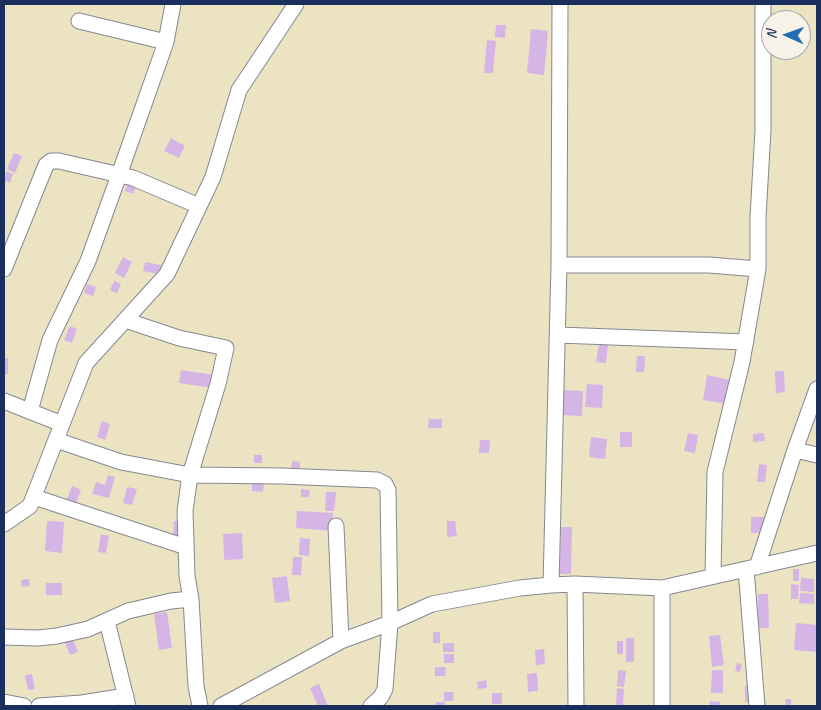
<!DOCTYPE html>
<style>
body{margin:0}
#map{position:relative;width:821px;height:710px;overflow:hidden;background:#ece3c3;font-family:Caveat,sans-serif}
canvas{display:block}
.frame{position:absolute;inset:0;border:5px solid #1b2f5e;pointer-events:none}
.north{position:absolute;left:761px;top:10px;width:50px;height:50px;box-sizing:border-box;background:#f7f3e8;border:1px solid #9fa5b1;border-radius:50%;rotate:272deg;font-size:14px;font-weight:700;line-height:20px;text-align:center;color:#1b2f5e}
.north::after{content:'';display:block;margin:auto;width:18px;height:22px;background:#1f6fb2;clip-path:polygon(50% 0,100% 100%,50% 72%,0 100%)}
</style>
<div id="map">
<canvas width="821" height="710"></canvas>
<div class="frame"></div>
<div class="north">N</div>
</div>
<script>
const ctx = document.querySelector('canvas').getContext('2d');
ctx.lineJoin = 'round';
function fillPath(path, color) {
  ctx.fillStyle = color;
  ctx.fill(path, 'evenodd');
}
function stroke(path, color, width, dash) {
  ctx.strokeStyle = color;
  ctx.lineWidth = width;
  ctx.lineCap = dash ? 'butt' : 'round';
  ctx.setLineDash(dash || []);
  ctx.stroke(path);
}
const building = new Path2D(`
 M496,25h10l-1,13 -10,-1z
 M531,29l17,2 -4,44 -17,-2z
 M487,40l9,1 -3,32h-9z
 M171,138l14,8 -6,12 -15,-7z
 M14,153l8,3 -7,17 -8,-4z
 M6,171l7,3 -3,9 -6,-3z
 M128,182l9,3 -4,9 -8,-3z
 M123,257l9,5 -8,16 -9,-5z
 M145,262l16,3 -2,9 -16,-3z
 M114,281l7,3 -4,9 -7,-3z
 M87,284l9,3 -3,9 -9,-3z
 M70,326l7,3 -5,14 -8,-3z
 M599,343l9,1 -2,19 -10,-1z
 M637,356h8l-1,16h-8z
 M4,358h4v16h-4z
 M181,370l40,6 -2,13 -40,-6z
 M775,371h9l1,21 -9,1z
 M707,375l24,5 -4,24 -24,-4z
 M587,384l16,1 -1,23 -17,-1z
 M564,390l19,1 -1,25 -19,-1z
 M429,419h13v9h-14z
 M102,421l8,3 -5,16 -8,-3z
 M620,432h12v15h-12z
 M688,433l10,2 -3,18 -11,-2z
 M764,433l1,8 -12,1v-8z
 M591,437l16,2 -2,20 -16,-2z
 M480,440h10l-1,13h-10z
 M254,455h8v8h-8z
 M292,461l8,1v8l-9,-1z
 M759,464l8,1 -2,17h-8z
 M108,475l7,2 -6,21 -17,-4 4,-12 9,3z
 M252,481l12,1 -1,10 -11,-1z
 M72,486l9,4 -6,15 -9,-3z
 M127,487l10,2 -5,16 -9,-2z
 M301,489l9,1 -1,7h-8z
 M326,492h10l-2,19h-9z
 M297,511l36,2 -1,18 -36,-3z
 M751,517h13l-1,16h-12z
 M47,521l17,1 -2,31 -17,-2z
 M174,521l10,1 -1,18h-10z
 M447,521h8l2,15 -10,1z
 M561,527h11l-1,47h-12z
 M242,533l1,26 -19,1 -1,-26z
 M101,534l8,2 -3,17 -8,-1z
 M300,538l10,1 -1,17 -10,-1z
 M293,557h9l-1,18h-9z
 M793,569h6v12h-6z
 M287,576l3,25 -15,2 -3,-25z
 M801,578l13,1v13l-14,-1z
 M29,579l1,7 -8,1 -1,-7z
 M46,583h16v12h-16z
 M791,584l8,1 -1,14h-7z
 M800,593l14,1v10l-15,-1z
 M758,594h10l1,34h-11z
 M167,612l5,36 -13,2 -5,-36z
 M796,623l21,2v27l-23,-2z
 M433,632h7v11h-7z
 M720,635l4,30 -12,2 -3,-31z
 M72,637l6,15 -8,3 -6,-15z
 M626,638h8v24h-8z
 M617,641h6v13h-6z
 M443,643h11v9h-11z
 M544,649l1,15 -9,1 -1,-15z
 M444,654h10v9h-10z
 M737,663l5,1 -2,8 -5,-1z
 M435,667h11l-1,9h-10z
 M618,670l8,1 -2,16 -7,-1z
 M712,670h11v23h-12z
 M537,673l1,18 -10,1 -1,-18z
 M32,674l3,15 -7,1 -3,-15z
 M486,680l1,8 -9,1 -1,-7z
 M319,684l9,22h-10l-8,-18z
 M745,686h8v16h-8z
 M617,688l7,1 -1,17h-7z
 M444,692h10l-1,9h-9z
 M492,693h10v11h-10z
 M785,699h6v7h-5z
 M710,701l10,1v4h-10z
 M436,702h9v4h-9z`);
const minor = new Path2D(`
 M79,21l87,21
 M559,265h150l49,4
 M4,269l42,-104 5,-4h8l74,17 66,28
 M125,320l54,18 47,10 -8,36 -28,91 -5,36 2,65 4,23 5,87 4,20
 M558,335l188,7
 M4,401l58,23
 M30,411l20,-71 38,-79 31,-86 47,-133 7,-38
 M56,440l65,22 69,13 92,1 95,4 8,4 3,6 2,133 -5,66 -4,8 -10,9
 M795,450l22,5
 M34,497l152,50
 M4,524l26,-18 56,-143 81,-89 46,-97 26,-87 57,-86
 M336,526l5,115
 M757,567l38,-117 22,-61
 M746,569l11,137
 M713,576l2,-104 27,-110 16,-93v-52l5,-87v-126
 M575,584l1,122
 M551,585l8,-320 1,-261
 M107,621l21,85
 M4,637l34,1 19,-2 31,-7 40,-18 43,-10 20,-2
 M4,702l20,4
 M39,706l43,-3 44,-7
 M221,706l120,-65 49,-18 42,-19 88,-16 31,-3 24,-1 87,4 155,-35
 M662,706v-118`);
fillPath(building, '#d5b4e6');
stroke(minor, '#848990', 17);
stroke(minor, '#fff', 15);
</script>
